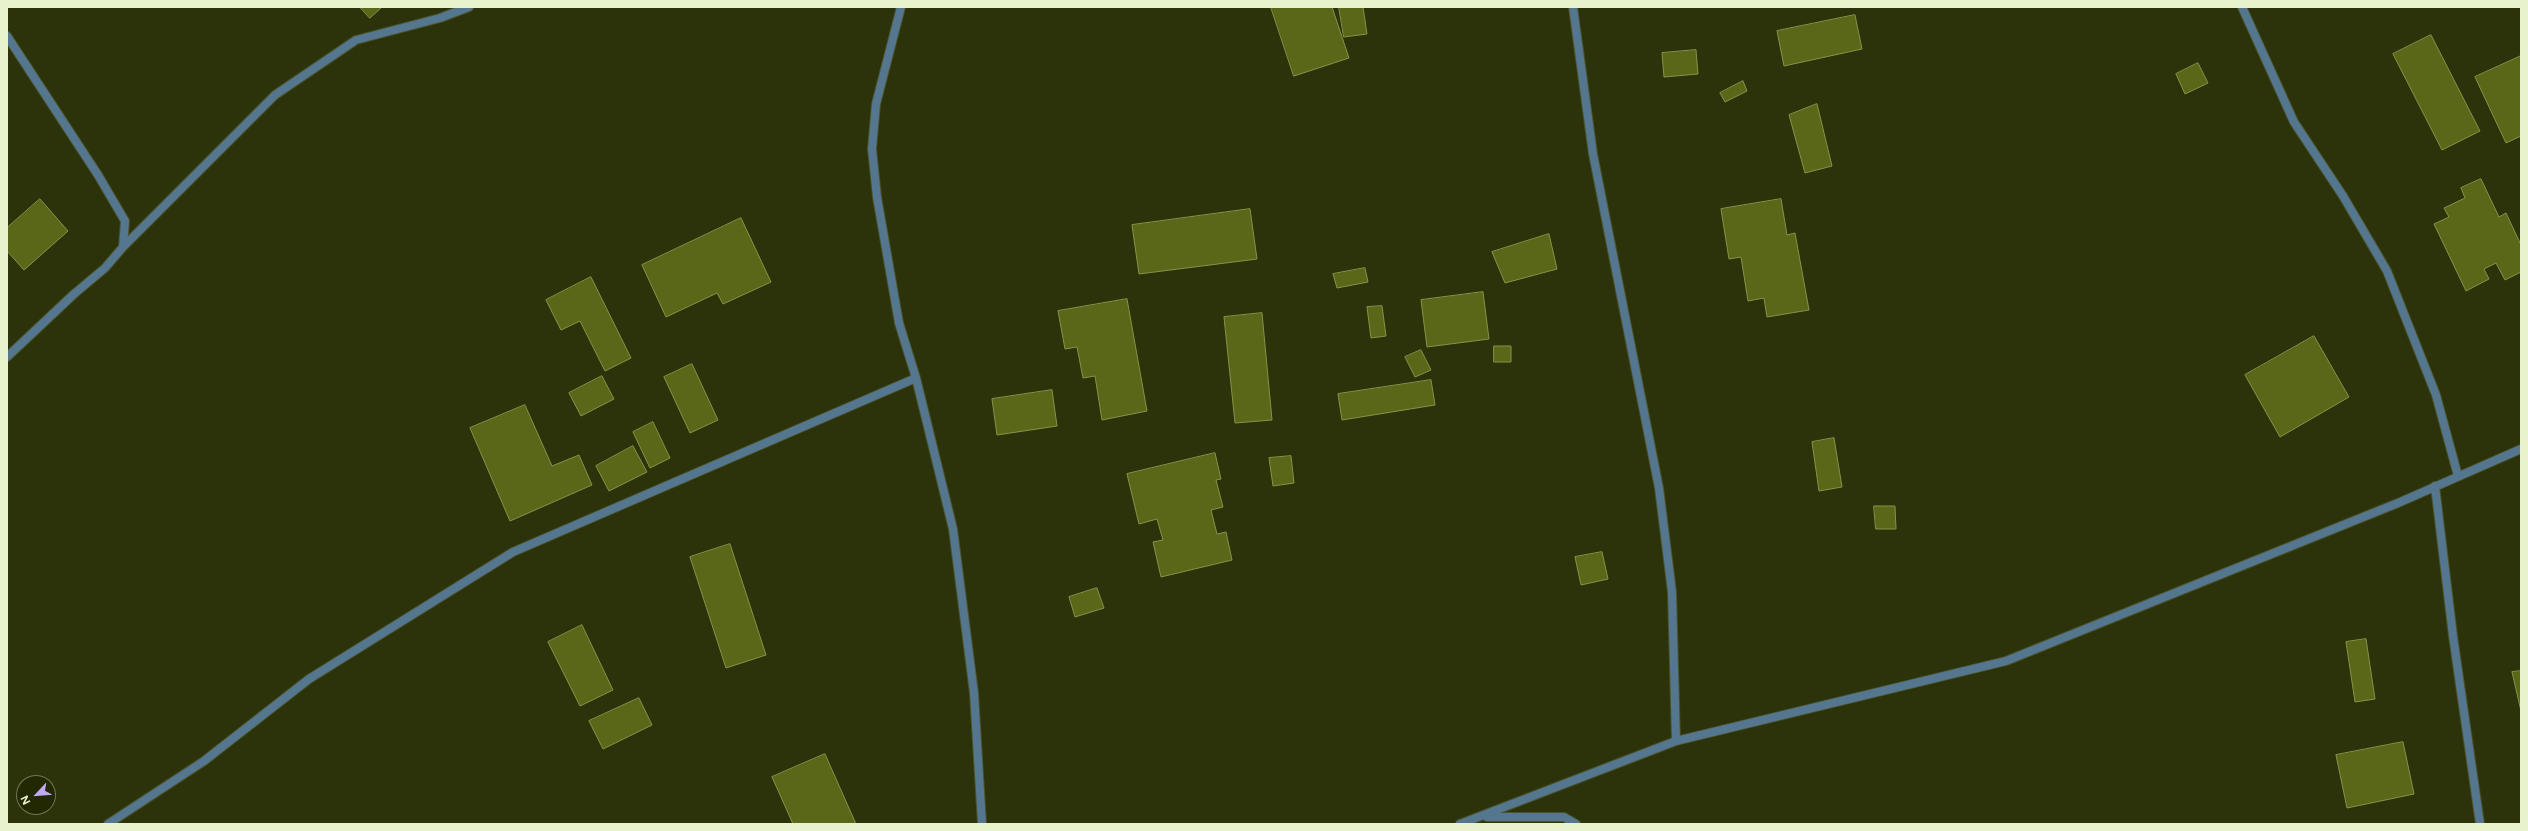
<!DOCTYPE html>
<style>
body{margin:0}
#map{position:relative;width:2528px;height:831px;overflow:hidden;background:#2c330a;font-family:Figtree,sans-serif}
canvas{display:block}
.frame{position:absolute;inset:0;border:8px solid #e8f2cc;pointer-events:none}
.north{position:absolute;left:16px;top:775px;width:40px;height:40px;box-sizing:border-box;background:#222801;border:1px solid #717952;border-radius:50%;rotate:244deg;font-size:11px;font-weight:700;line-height:16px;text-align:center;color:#e8f2cc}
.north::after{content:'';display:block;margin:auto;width:14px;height:18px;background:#c0a8f3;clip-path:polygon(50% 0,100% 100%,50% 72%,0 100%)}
</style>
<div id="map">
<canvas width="2528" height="831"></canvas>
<div class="frame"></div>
<div class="north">N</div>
</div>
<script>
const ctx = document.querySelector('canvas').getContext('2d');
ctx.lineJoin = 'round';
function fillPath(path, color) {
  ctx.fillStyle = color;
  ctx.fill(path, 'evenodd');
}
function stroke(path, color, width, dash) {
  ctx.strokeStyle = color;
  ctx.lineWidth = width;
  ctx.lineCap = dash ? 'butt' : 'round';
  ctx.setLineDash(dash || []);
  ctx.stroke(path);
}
const building = new Path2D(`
 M360,7h22l-12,11z
 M1271,7h61l17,51 -55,18z
 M1339,7h24l4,27 -23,3z
 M1855,15l7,34 -78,17 -7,-35z
 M2431,35l49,96 -38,19 -49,-96z
 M1696,50l2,24 -34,3 -2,-24z
 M2521,56v80l-15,7 -31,-66z
 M2198,63l10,20 -23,11 -9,-20z
 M1743,81l4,10 -22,11 -5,-9z
 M1817,104l15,62 -27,7 -16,-58z
 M2481,179l18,38 7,-4 15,32v27l-16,8 -9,-17 -12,6 5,10 -23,12 -32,-67 15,-7 -5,-9 21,-10 -4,-10z
 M40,199l28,32 -44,39 -17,-19v-23z
 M1781,199l6,36 8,-2 14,77 -42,7 -3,-19 -16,3 -7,-44 -12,2 -8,-50z
 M1250,209l7,50 -118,15 -7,-49z
 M741,218l30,64 -48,22 -6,-11 -51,24 -24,-52z
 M1549,234l8,35 -52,14 -13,-31z
 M1365,268l3,14 -31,6 -4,-14z
 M591,277l40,81 -26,13 -25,-50 -19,9 -15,-30z
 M1483,292l6,47 -62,8 -6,-47z
 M1127,299l20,112 -45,9 -7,-44 -12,2 -6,-31 -12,2 -7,-38z
 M1382,306l4,30 -15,2 -4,-31z
 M1262,313l10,107 -37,3 -11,-106z
 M2314,336l35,61 -69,40 -35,-62z
 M1494,346h17v16h-17z
 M1421,350l10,20 -16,7 -10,-20z
 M692,364l26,56 -28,13 -26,-56z
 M602,376l12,23 -33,17 -12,-23z
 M1431,380l4,25 -93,15 -4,-26z
 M1052,390l5,36 -60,9 -5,-36z
 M525,405l27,61 27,-11 13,30 -82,36 -40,-93z
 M653,422l17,36 -20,10 -17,-36z
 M1834,438l8,49 -23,4 -7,-49z
 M633,446l14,26 -38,19 -13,-25z
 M1215,453l6,26 -5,1 7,27 -12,3 6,24 9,-2 6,28 -71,17 -8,-35 10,-2 -6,-21 -18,5 -12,-50z
 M1291,456l3,27 -21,3 -4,-28z
 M1874,506h21l1,23h-20z
 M730,544l36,111 -40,13 -36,-111z
 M1602,552l6,27 -27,6 -6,-28z
 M1097,588l7,20 -29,9 -6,-20z
 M582,625l31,65 -33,16 -32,-64z
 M2366,639l9,60 -20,3 -9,-60z
 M2521,671v40l-9,-39z
 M639,698l13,27 -49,24 -14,-28z
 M2403,742l11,52 -67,14 -11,-53z
 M825,754l31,70h-63l-21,-47z`);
const street = new Path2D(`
 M901,7l-25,97 -4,45 5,48 22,126 17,55 37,151 21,164 8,131
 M1573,7l20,147 66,334 13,104 4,149
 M2242,7l52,115 49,74 44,75 49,124 22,81
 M7,36l91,139 27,46 -2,26 -18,21 -31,26 -67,63
 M123,247l152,-152 81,-55 84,-22 29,-11
 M2435,486l18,150 27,188
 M1487,817h77l12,7
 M108,824l96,-63 105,-82 204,-127 403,-174
 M1460,824l216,-83 330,-80 392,-158 123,-54`);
fillPath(building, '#5a6719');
stroke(building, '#859449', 1);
stroke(street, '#4a5229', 10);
stroke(street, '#54768e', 8);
</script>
